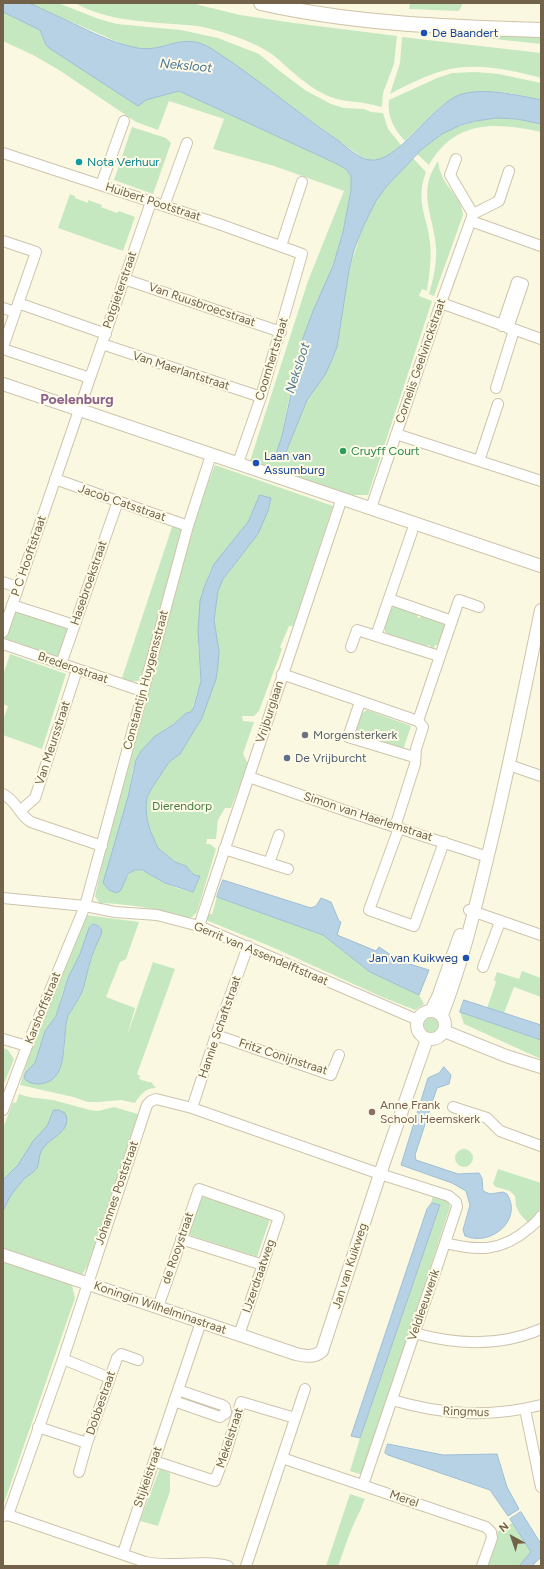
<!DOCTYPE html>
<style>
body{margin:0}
#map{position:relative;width:544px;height:1569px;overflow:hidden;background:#fbf8e2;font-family:Figtree,sans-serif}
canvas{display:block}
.frame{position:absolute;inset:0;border:4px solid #726249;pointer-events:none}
.north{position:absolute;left:492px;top:1517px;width:40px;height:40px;-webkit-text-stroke:3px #fefbe7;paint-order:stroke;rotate:320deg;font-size:11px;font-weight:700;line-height:16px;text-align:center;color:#726249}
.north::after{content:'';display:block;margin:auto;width:14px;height:18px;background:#726249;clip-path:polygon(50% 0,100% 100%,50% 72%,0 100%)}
</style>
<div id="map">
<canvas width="544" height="1569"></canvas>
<div class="frame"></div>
<div class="north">N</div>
</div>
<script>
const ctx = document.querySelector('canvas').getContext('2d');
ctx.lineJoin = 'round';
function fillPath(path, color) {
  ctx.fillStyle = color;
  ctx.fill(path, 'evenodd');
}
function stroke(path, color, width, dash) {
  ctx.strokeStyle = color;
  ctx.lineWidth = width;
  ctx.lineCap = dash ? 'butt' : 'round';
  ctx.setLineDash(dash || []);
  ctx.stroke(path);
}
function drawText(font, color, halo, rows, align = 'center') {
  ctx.font = font + ' Figtree,sans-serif';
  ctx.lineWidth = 4;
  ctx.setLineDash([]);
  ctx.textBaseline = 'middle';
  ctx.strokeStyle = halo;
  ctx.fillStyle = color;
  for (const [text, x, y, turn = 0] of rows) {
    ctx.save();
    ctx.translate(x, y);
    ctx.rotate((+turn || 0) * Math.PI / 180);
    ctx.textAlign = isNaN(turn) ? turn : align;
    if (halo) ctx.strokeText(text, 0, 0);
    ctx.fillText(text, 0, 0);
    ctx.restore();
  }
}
const green = new Path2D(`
 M28,3h30l41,16 18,5 64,6 37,8 41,16 22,18 24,18 26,14 13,4 20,1 7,3 12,1 5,16 13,16 -14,12 -9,3h-9l-9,-4 -148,-107 -30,-8 -32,8h-10l-13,-3z
 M75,3h116l49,12 54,8 103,13 -3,28 -11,29 -1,14c-6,-1 -12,-3 -18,-4 -13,-2 -26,-2 -38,-8 -20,-9 -36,-26 -53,-40 -18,-13 -41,-20 -62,-26 -12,-4 -26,-4 -39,-5 -33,-3 -67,-4 -97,-21z
 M410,3h53l-4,8 -50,-2z
 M3,12l37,18 6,15 100,55 33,-9 156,72 11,6 5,7v14l-8,42 -10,34 -26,61 -20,81 -5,28 -5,15 4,9 3,-3 23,-57 18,-25 11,-25 13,-80 14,-43 13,-26 10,-14 27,-29 13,14c-11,29 1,43 4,70 2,17 -1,33 -3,49l-5,-2 -3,7 13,5 -64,194h-16l-102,-34 58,-180 36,-90 -70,-25 -61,-17 11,-30 -55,-18 -11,29 -22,-8 -77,-52 -26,-15 -30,-14z
 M478,33l63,4v7l-65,-7z
 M402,37l139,16v25c-29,-8 -62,-15 -91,-9 -22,5 -41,15 -60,25l10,-31z
 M476,72l23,2 42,9v17l-31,-7 -13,-1 -20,1 -26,6 -10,7 -36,35c-11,-12 -18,-24 -16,-41l48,-22 15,-5z
 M496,118l21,1 24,5v8c-46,-10 -86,-12 -112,33l-12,-11c22,-23 48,-32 79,-36z
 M132,127l34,11 5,5 -18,51 -39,-14z
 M438,161c1,4 1,9 3,12 5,16 21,24 22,42l-29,81 -5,-2c4,-14 8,-31 7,-46 -2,-33 -20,-55 2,-87z
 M70,194l5,2v2l13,5v-3l14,5 -1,2 16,6 2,-2 16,6 -12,34 -65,-23z
 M215,465l118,41 -40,120h-4l-9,21 2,2 -23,62 -5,5h-12l1,5 11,1 -11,32 5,10 -17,44h-6l-7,12 -2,19h-9l-1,5h4l6,5 -19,63 -5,5 -3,1c-29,-9 -60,-14 -90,-15l-4,-7 13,-58 74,-274 15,-53zM271,499l-3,12 -10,23 -35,45 -5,12 -4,29 5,31 -9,44 -8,23 -22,36 -11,8 -17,26 -5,9 -1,10 1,12 3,11 8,18 17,14 11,4 8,9 6,1 -7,16c-10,-2 -20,-5 -30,-10 -22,-12 -31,-22 -42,8l7,-93 5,-27 22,-34 18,-11 13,-12 5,-1 10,-31 -3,-39 7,-57 4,-11 5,-10 34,-42 6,-11z
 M173,524l9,4 -41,152 -9,2 -10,-4z
 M394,606l24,8 -1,3 3,1 2,-4 21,8 2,6 -6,17h-4l-2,6 -4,-2 1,-4h-2l-2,4 -40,-16c-4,-6 2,-23 8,-27z
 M19,612l45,14 3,3 -9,28 -53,-17 9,-27z
 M10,654l56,20 -24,75 -39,-14v-15l5,-14 -5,-2v-29z
 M367,710l44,16 -8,24 -43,-15 -4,-6 6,-16z
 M217,897l106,38 47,37 49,23 5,9 -9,6 -33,-13 -110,-50 -66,-27v-6h6z
 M86,915l53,7 -13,37 -6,3 -14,35 29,11 -8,28 26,-74 22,7 -38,105 3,2 -1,3 9,3h3l5,6c-10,-1 -17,8 -21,15l-14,-3 -23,2h-10l-15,-5 -53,-12 12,-39zM97,925l4,2 -21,70 -12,19 -3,13v19l-4,17 -8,13 -27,-6 9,-9 10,-32 11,-15 3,-8 2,-11 7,-19z
 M522,971l19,7v19l-27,-10 -10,26 -17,-5 9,-26 -2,-2 3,-8 22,7z
 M460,1012l81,28v19l-77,-35z
 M424 1025a7 7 0 1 1 14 0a7 7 0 1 1-14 0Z
 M3,1048l5,2 6,9 -11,27z
 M19,1094l10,3 24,3 37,10 8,1 16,-4 24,7 -50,151 -6,10 -79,-27v-120l10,-26 3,1z
 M455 1158a9 9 0 1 1 18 0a9 9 0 1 1-18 0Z
 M498,1169l43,14v25l-12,16 -9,-10 -4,-8 -1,-10 -5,-5 -14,-4 -3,-3z
 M200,1193l71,23 -14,41 -68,-22 -3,-3z
 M433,1196l15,5 2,6 -87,268 -13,-4 10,-33 80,-232 -9,-3z
 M3,1258l68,23 4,17 -72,208z
 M160,1468l10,5v18l-12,35 -18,-5z
 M350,1494l15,5c-3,5 -3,9 -6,14 -9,17 -14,35 -21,53h-12z
 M512,1523l20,29 -13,14h-32l11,-35z`);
const water = new Path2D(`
 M3,3c8,0 17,-2 25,0 8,2 17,8 25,11 27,12 56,29 85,34 27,5 44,-18 74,1 44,28 84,63 127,92 9,7 20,18 31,19 27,4 61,-54 89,-65 23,-8 59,0 82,5v24l-24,-5 -21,-1 -20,3 -15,4 -19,9 -20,15 -36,38 -10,14 -13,26 -9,23 -5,20 -12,77 -6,15 -6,13 -18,25 -23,57 -3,3 -5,-2 1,-7 5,-15 21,-98 10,-27 20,-45 10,-34 8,-42v-14l-5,-7 -11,-6 -156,-72 -33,9 -8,6 -89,-58 -3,-3 -6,-15 -37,-18z
 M260,495l11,3 -3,13 -10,23 -35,45 -5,12 -4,29 5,31 -1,14 -2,14 -14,39 -22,36 -11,8 -17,26 -5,9 -1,10 1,12 3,11 8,18 17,14 11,4 8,9 6,1 -7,16 -28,-9 -23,-13h-7l-7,4 -7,16 -4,3 -8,-3 -6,-7 25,-86 8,-37 5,-9 14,-15 18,-11 13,-12 5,-1 3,-6 7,-25 -3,-50 2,-30 5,-16 9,-21 34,-42z
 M223,880l88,28 5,-2 5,-8 10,4 8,19 2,1 -4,13 39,16 3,-4 21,14 29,9 -10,25 -49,-23 -47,-37 -106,-38z
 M93,924c4,1 7,2 9,6l-1,5c-4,9 -9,18 -11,28 -4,11 -5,25 -11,35 -3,6 -8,12 -11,18 -7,20 3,65 -28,68 -6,0 -12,-1 -16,-6l2,-6 9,-9 10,-32 11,-15 12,-38 12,-24 9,-26z
 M464,1000l77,25v15l-81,-28z
 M444,1067l7,8 -2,9 -12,4 -22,67 1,5 42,14 21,-1 3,5 1,13 7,3 13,-2 4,2c16,25 -15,53 -42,42l-2,-6 7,-25 -4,-14 -14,-8 -51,-18 27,-87 11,-5z
 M54,1110h5l6,3c8,17 -13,24 -21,34 -6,7 -4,14 -7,21 -3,4 -8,7 -12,10 -9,10 -18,21 -22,34v-32l15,-15 15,-24 14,-15z
 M432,1203l8,2 -80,233 -9,-2 76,-227z
 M388,1444l55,11 54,-1 10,33 12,22 -11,7 -18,-26 -102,-35 -3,-2z
 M521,1512l20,32v13l-9,9h-13l12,-14 -21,-33z`);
const minor = new Path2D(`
 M3,153l216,71 83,30 -41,143 -23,66
 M456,159l-6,16 23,39 26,-13 10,-30
 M101,185l23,-64
 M164,206l23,-63
 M471,221l70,25
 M3,241l33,11 -33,95
 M281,246l21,-64
 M124,279l157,53
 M18,303l88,31
 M441,303l100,36
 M3,308l12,4
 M502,326l15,-44 6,2 -15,44
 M102,344l159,53
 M3,349l87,29 61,-176
 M496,388l18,-58
 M396,434l145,47
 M479,461l19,-57
 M55,479l133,47
 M371,508l70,-205 32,-89
 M3,582l15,6
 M389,599l63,22
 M12,605l62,20
 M3,632l87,-254
 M376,636l39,-113
 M3,644l139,47
 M351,647l6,-17 82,26
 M61,664l57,-163
 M282,674l136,47 41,-121 20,7
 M360,702l-12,35 66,20
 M509,765l32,11
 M249,777l103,36 136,44
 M3,794c14,7 16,21 28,28l71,24
 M21,810l14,-12 42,-128
 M395,827l20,-63 1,-15 7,-22 -5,-6
 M399,828l-30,82 45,16 30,-84
 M224,849l64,20
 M269,863l10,-28
 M3,898l82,8 30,6 42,3 42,11 219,94
 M469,910l72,25
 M199,926l143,-428
 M483,967l17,-45
 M216,1035l115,40 8,-20
 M3,1039l24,7
 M453,1107l34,11 13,13 41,15
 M192,1108l24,-73 32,-89
 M3,1110l24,-64 58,-140 103,-380 23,-71
 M181,1239l82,26
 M445,1243c33,8 56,9 83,-14 5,-4 10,-8 13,-13
 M158,1307l41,-118 80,28 -40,118
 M414,1333c43,12 86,14 127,-4
 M63,1359l47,19
 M392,1400c52,15 97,18 149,5
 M174,1401l46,16 6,-4 -1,-6 -3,-2 -44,-15
 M525,1409l16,78
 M38,1427l49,16
 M282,1458l204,69 5,5 1,6 -10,28
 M154,1461l61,20 11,-29 15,-50 54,16
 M79,1472l8,-29 30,-85 4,-4 17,6
 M8,1515l55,-156 84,-254 4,-4 5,-2 36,9 188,66 69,22 7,6 1,5 -12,36 -82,242
 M3,1516l5,-1 137,47c27,6 56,-3 83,4
 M123,1553l78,-231
 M246,1566l59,-177`);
const tertiary = new Path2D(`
 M3,384l538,182
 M417 1025a14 14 0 1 1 28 0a14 14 0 1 1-28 0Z
 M431,1011l7,-14 22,-62
 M442,1015c20,-51 33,-106 46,-160 20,-81 36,-163 53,-245
 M444,1031l62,25 35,11
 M3,1255l293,99c10,2 18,4 26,-3l58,-177 47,-135`);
const secondary = new Path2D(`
 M261,3c92,21 186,24 280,27`);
const markers = [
 [424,33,4,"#1a4fb4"],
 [79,162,4,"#0f9aa8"],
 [343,451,4,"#2e9e5b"],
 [256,463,4,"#1a4fb4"],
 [305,735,4,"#6b7280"],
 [287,758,4,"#5c6f8a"],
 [466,958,4,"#1a4fb4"],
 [372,1112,4,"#8d6e63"]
];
const transitNames = [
 ["De Baandert",432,33],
 ["Laan van",264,456],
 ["Assumburg",264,470],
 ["Jan van Kuikweg",458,958,"right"]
];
const cultureNames = [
 ["Nota Verhuur",87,162]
];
const streetNames = [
 ["Huibert Pootstraat",153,202,18],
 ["Potgieterstraat",120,290,-71],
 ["Van Ruusbroecstraat",202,305,19],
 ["Coornhertstraat",272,359,-73],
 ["Cornelis Geelvinckstraat",421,361,-71],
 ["Van Maerlantstraat",181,371,18],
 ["Jacob Catsstraat",122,503,19],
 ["P C Hooftstraat",29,556,-71],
 ["Hasebroekstraat",89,583,-71],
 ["Brederostraat",73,668,19],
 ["Constantijn Huygensstraat",146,680,-75],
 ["Vrijburglaan",270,712,-72],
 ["Van Meursstraat",53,743,-72],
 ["Simon van Haerlemstraat",368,817,18],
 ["Gerrit van Assendelftstraat",261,954,23],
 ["Karshoffstraat",43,1008,-68],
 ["Hannie Schaftstraat",220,1027,-71],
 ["Fritz Conijnstraat",283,1057,18],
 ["Johannes Poststraat",117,1193,-71],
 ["de Rooystraat",178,1248,-71],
 ["Jan van Kuikweg",350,1266,-72],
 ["IJzerdraatweg",259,1276,-71],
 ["Veldleeuwerik",424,1305,-71],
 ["Koningin Wilhelminastraat",160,1308,19],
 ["Dobbestraat",101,1403,-71],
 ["Ringmus",466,1412,2],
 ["Mekelstraat",230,1438,-72],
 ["Stijkelstraat",148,1477,-71],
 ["Merel",404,1499,19]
];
const leisureNames = [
 ["Cruyff Court",351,451]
];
const worshipNames = [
 ["Morgensterkerk",313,735]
];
const serviceNames = [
 ["De Vrijburcht",295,758]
];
const parkNames = [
 ["Dierendorp",182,806]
];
const educationNames = [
 ["Anne Frank",380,1105],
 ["School Heemskerk",380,1119]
];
const waterNames = [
 ["Neksloot",186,66,5],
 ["Neksloot",298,368,-72]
];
const quarterNames = [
 ["Poelenburg",77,400]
];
fillPath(green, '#c6e8c1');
fillPath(water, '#b7d2e4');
stroke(water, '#9ebed5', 1);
stroke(minor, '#cec4ac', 12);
stroke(tertiary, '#cec4ac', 14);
stroke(secondary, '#cfc3a7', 16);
stroke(minor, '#fff', 10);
stroke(tertiary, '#fff', 12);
stroke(secondary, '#fff', 14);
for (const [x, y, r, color] of markers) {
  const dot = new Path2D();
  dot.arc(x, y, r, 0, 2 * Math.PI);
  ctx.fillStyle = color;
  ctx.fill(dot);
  stroke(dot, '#fefbe7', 1.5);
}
drawText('12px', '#164399', '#fefbe7', transitNames, 'left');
drawText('12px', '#0d838f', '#fefbe7', cultureNames, 'left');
drawText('12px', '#726249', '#fefbe7', streetNames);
drawText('12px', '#27864d', '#fefbe7', leisureNames, 'left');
drawText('12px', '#5b616d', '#fefbe7', worshipNames, 'left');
drawText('12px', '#4e5e75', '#fefbe7', serviceNames, 'left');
drawText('12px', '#467d44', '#fefbe7', parkNames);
drawText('12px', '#785e54', '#fefbe7', educationNames, 'left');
drawText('italic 13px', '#4d7899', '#fefbe7', waterNames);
drawText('bold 14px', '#8c618e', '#fefbe7', quarterNames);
</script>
